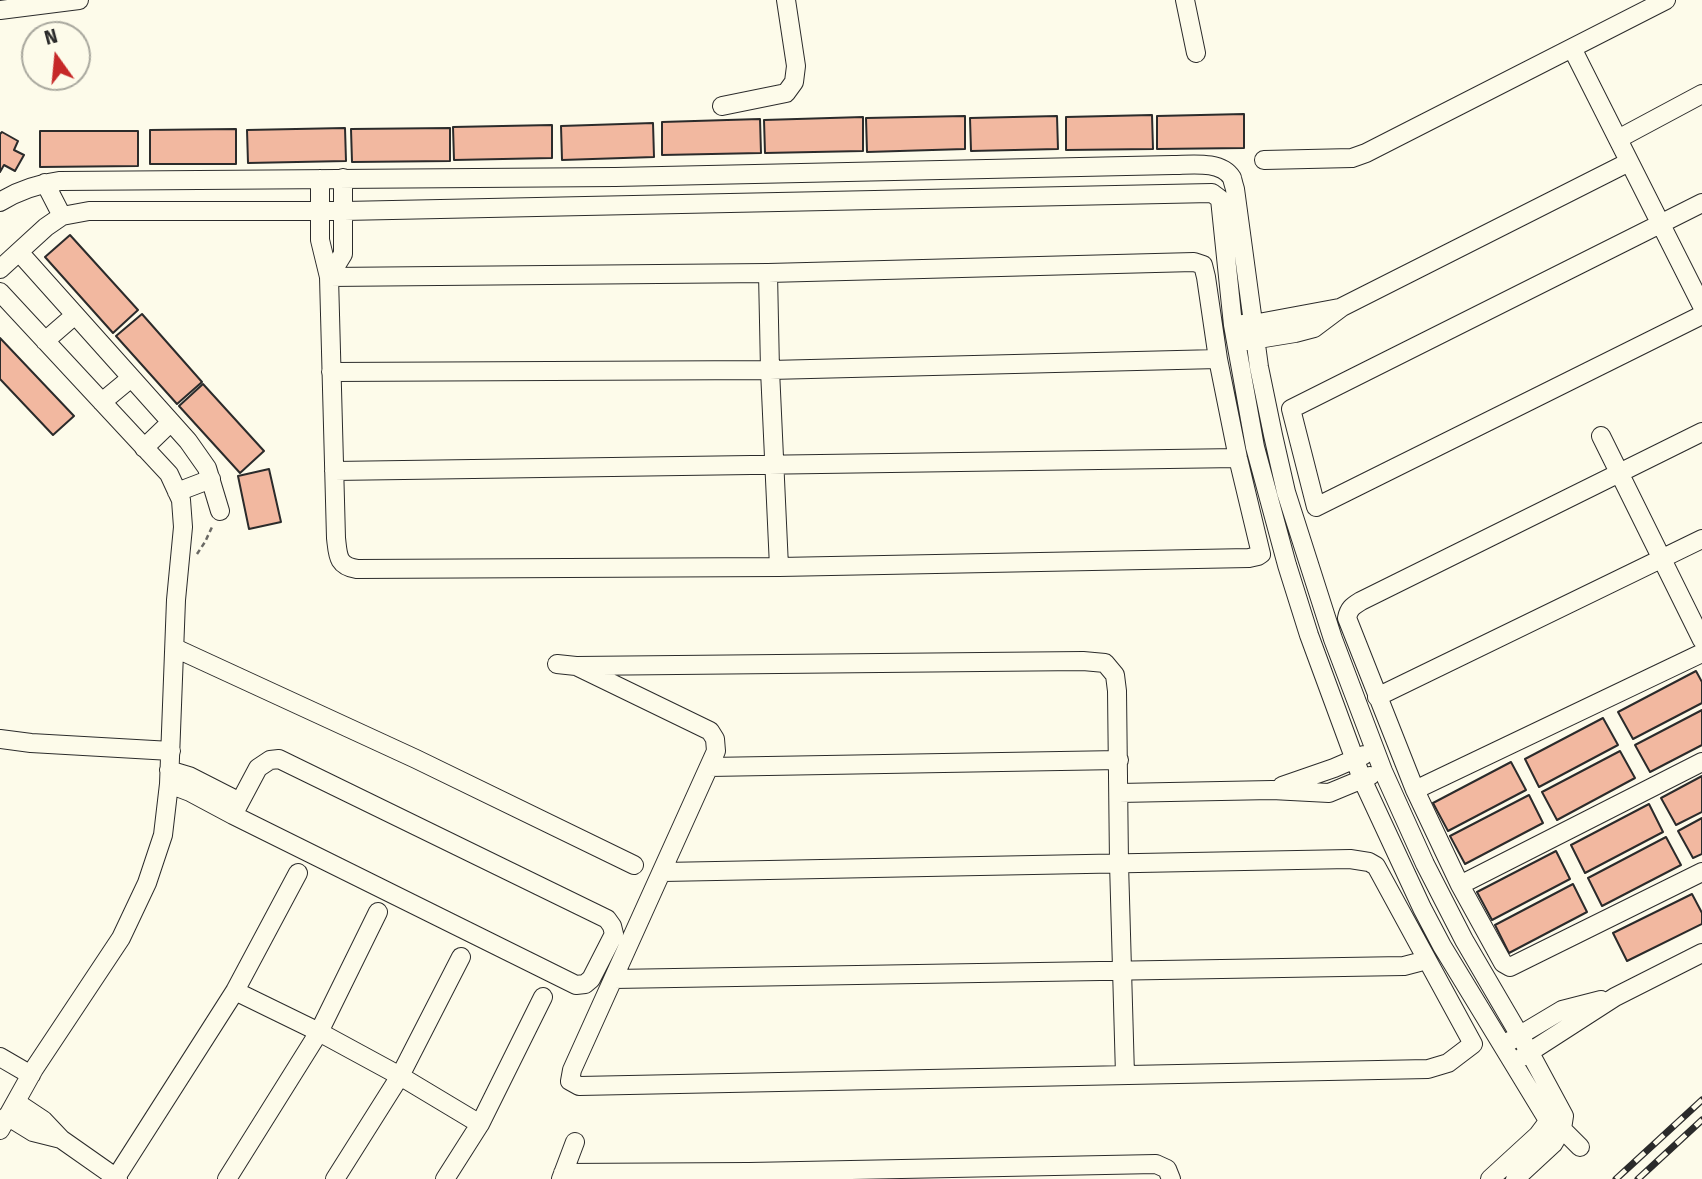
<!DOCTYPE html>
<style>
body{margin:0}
#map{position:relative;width:1702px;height:1179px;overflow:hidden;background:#fdfbea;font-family:"Fira Sans",sans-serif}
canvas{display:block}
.north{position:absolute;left:21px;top:21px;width:70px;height:70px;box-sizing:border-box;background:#fdfbea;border:2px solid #a9a89e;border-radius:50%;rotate:345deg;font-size:19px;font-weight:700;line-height:28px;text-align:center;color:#2b2b2b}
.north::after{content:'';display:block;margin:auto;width:24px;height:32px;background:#c62828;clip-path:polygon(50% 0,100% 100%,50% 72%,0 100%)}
</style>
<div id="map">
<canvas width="1702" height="1179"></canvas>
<div class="north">N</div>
</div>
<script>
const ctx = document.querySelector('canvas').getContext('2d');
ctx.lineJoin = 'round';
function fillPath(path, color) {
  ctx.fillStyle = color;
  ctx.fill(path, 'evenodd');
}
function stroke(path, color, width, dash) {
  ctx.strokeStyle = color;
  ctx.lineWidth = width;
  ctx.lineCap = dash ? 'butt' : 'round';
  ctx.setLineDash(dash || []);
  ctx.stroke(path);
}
const building = new Path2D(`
 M1244,114v34l-87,1v-33z
 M1152,115l1,34 -87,1v-33z
 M965,116v33l-98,3 -1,-34z
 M1057,116l1,33 -87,2 -1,-33z
 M863,117v34l-98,2 -1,-33z
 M760,119l1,34 -99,2v-33z
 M653,123l1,34 -92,3 -1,-34z
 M552,125v33l-98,2 -1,-33z
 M345,128l1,33 -98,2 -1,-33z
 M450,128v33l-98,1 -1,-33z
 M236,129v35h-86v-34z
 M40,131h98v35l-98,1z
 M2,132l16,9 -4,9 10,5 -9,16 -11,-6 -4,7v-38z
 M70,235l68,75 -25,23 -68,-76z
 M142,314l60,68 -25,22 -61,-68z
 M0,338l74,78 -21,19 -53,-56z
 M203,384l61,67 -24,22 -61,-67z
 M269,469l12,53 -32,7 -11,-53z
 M1696,671l6,11v21l-69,36 -15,-27z
 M1702,710v35l-52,27 -15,-27z
 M1603,718l15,27 -79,42 -14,-28z
 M1620,751l15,27 -78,42 -15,-28z
 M1511,762l15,28 -78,41 -15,-28z
 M1702,776v36l-26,13 -15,-27z
 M1529,795l14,28 -78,41 -15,-28z
 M1649,804l14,28 -78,41 -14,-28z
 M1702,818v36l-9,4 -15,-27z
 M1666,837l15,28 -79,41 -14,-28z
 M1556,851l14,28 -78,41 -15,-28z
 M1573,884l14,28 -78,41 -14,-28z
 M1692,894l10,19v11l-75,37 -14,-28z`);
const path = new Path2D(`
 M197,554l8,-12 7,-15`);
const minor = new Path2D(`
 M1185,0l11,53
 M0,10l79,-10
 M1572,48l130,258
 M722,106l64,-13 8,-11 2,-16 -10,-66
 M1618,139l84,-45
 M1264,160l88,-2 14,-5 300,-153
 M320,179v61l9,37 7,261c2,17 1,28 21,31l422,-2 470,-9 9,-2 3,-2 -23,-96 -20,-99 -12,-82 -3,-12 -9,-3 -426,11 -439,4
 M45,183l17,33
 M0,202c19,-12 38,-18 60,-21l555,-4 558,-12c17,0 48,-5 59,13 0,1 3,11 3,11l24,178 14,68 13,57 47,147 50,132 42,93 39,76 66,113 34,63 -2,13 -9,15 -38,35
 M1702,203l-411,206 25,98 386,-192
 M19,252l169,189 19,27 13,43
 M0,269l46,-42 16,-11 27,-5h255l868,-18 8,6 13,126 22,122 32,118 22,70 53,144 60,129 20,38 104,171 1,6 -9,12 -48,44
 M768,273l2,97 9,197
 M329,277l14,-23v-76
 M0,292l169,182 12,26 2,27 -7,73 -7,184 -6,51 -16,48 -26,55 -87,131 -34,61
 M1242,324h11l86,-16
 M45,341l30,-26
 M1246,341l49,-8 19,-5 28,-21 287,-145
 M331,372l439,-2 448,-11
 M102,402l29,-24
 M1702,432l-341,169c-8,5 -12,7 -14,17l68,172 45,95 43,78 7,4 192,-95
 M1601,436l101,204
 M144,448l27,-26
 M334,471l904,-13
 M177,492l34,-13
 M175,648l241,111 218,106
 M557,664l19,2 507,-5 22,2 10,12 2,16 2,172 6,212
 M576,666l134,65 5,8 1,12 -144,319 -2,11 9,5 849,-17 20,-6 25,-19 -97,-178 -7,-4 -19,-3 -687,13
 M1377,697l325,-158
 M0,739l31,4 140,8
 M709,767l410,-7
 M169,770l20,6 51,26
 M169,784l21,8 43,23 343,170 9,-1 6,-5 23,-45 -2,-8 -5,-7 -328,-160 -9,1 -12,8 -25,47
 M1282,786l52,-18 30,-13
 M1415,790l287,-137
 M1119,793l153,-3 57,3 41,-17
 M1460,885l242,-123
 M614,979l790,-13 23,-6
 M235,991l84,41 81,44 80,48
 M1510,1041l52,-31 39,-10
 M0,1057l31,18
 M1522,1057l93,-60 87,-44
 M16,1102l27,18 18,19 57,40
 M7,1116l26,16 28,7
 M1553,1125l9,4 18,18
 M563,1173l186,-1 407,-8 11,5 4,10
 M115,1179l120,-188 63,-118
 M227,1179l92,-147 59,-120
 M335,1179l65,-103 61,-119
 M445,1179l35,-55 63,-127
 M561,1179l14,-37`);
const rail = new Path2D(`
 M1616,1179l86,-79
 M1638,1179l64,-59`);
fillPath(building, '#f2b8a0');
stroke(building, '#2b2b2b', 2);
stroke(minor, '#2b2b2b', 20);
stroke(path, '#6a6964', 2.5, [5, 3.5]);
stroke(minor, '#fdfbea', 18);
stroke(rail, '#2b2b2b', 7);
stroke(rail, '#fdfbea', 4.5, [13]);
</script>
